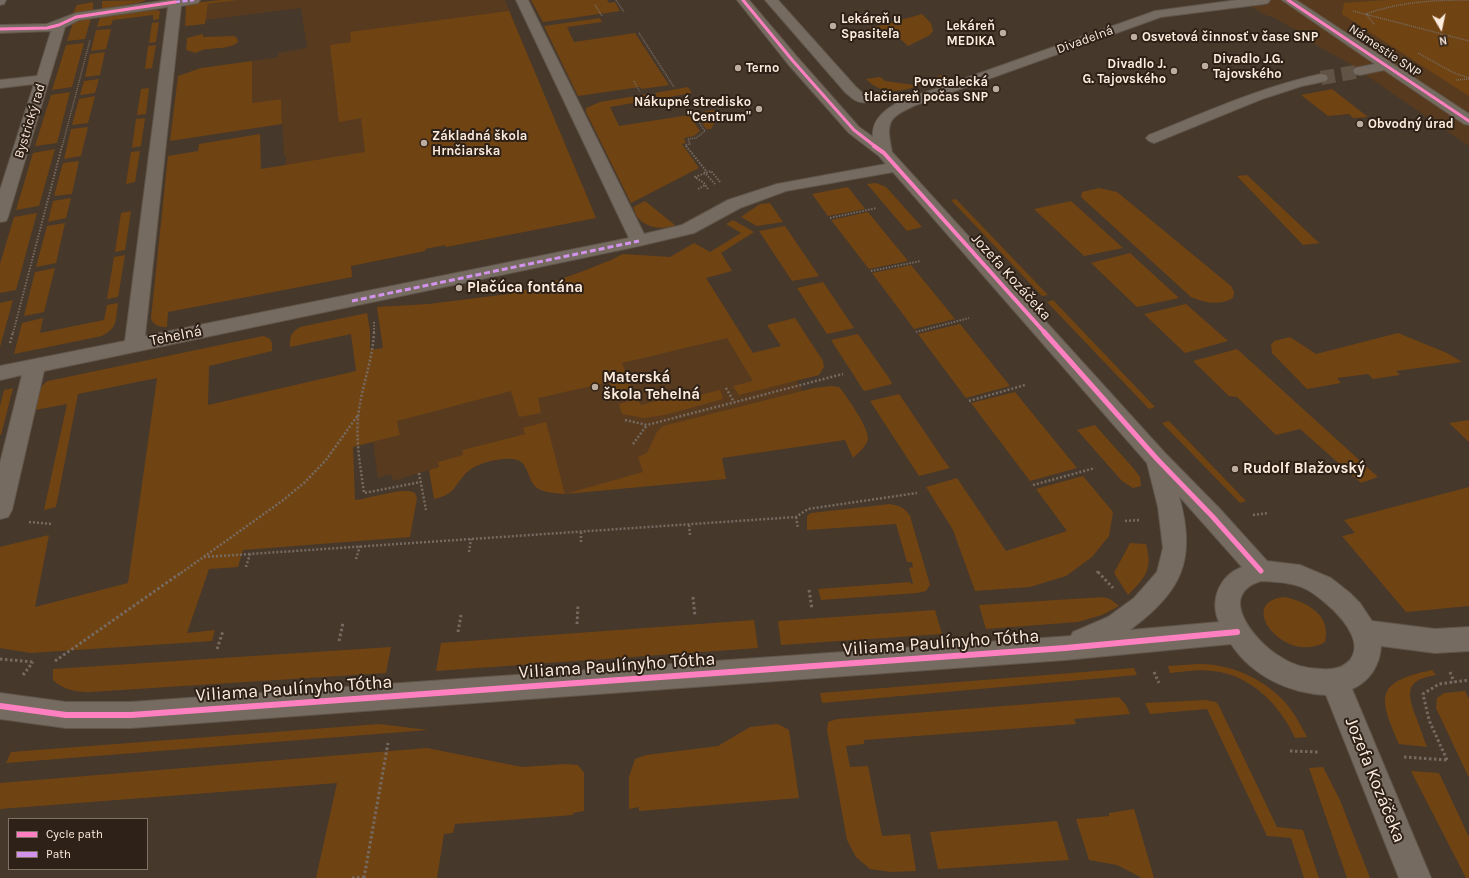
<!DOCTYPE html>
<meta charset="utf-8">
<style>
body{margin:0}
#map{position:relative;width:1469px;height:878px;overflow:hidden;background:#46382b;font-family:Karla,sans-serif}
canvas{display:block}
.legend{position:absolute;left:8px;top:818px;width:140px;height:52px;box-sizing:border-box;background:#2e2117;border:1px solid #817267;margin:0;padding:5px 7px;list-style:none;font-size:12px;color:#fdecde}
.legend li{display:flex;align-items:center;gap:8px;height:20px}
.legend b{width:20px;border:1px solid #817267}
.north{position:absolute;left:1421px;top:8px;width:40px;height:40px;-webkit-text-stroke:3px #2e2117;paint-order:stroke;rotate:171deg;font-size:11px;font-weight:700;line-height:16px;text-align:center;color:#fdecde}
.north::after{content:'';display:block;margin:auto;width:14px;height:18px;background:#fdecde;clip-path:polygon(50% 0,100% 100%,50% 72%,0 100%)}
</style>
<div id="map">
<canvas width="1469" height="878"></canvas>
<ul class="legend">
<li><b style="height:5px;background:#ff80c0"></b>Cycle path</li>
<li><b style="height:5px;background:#d193ec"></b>Path</li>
</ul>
<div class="north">N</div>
</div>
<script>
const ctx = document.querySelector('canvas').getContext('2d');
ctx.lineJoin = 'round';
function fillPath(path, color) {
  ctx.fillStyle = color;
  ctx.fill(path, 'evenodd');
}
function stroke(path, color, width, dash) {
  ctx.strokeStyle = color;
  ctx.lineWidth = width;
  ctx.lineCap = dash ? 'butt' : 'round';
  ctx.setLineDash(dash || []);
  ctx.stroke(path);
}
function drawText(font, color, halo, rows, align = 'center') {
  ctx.font = font + ' Karla,sans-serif';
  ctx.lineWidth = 4;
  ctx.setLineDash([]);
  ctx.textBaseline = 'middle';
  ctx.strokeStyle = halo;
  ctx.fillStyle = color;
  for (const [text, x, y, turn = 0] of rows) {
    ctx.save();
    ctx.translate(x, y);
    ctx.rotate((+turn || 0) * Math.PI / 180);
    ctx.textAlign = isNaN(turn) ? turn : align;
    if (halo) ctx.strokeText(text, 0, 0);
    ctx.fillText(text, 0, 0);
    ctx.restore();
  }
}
const built = new Path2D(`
 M239,0h266l91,218 -150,29 -1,-2 -20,4v2l-74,15 1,11 -64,12 -2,-124v-9h-2l-3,-57 -29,4v-42l26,-4v-4l29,-5 -6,-40 -96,12 3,-16z
 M1241,0h228v146l-122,-84 -39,-21 3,-2 -9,-6 -6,-1h3l-28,-16h-4z
 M623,254l83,24 46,75 24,-6 47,77 -258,70 -42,-66 2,6 -63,16 1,5 -25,7 1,5 -46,14 -2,-7 -13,4 -5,-36 27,-7 -23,-128 52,-3 80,-10 32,-8 40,-14 30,-12z`);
const green = new Path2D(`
 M146,0l-4,2 -40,7v-8z
 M220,0h19l-31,4 -3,20 -20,2 1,-20 7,-3z
 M531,0h76l2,3 6,-1 5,9 -77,11z
 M1387,0h82v96l-127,-82 2,-11z
 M93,2v8l-20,3 4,-8z
 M155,10l5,1 -1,8 -6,1v-5l-40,5 -2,5 -14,2 3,-10z
 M509,11l87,207 -150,29 -1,-2 -20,4v2l-74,15 1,11 -184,35 -1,15c-7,0 -14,-1 -16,-9l17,-162 30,-5 1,-7 61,-10 1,35 104,-17 -4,-34 -22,4 -9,-77 21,-3 -1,-10z
 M922,14l9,9 2,8 -3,4 -22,11 -12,-11 -19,3 -9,-9z
 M91,18l-6,21 -18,2 6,-18z
 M600,18l2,4 -35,5 7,15 61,-9 34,52 -27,4 -2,-2 -62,9 -34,-70z
 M159,22l-3,20 -7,1 3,-20z
 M111,29l-5,20 -15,2 5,-21z
 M203,34v3l31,-1 3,2 1,4c-11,10 -30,3 -42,11l-10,-3 1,-12z
 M84,43l-12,44 -20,3 14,-45z
 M156,45l-4,23 -7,1 3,-23z
 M105,52l-5,23 -15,2 5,-23z
 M252,61v42l29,-4 1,25 -112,17 8,-65 23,-8z
 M942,75l2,1c-26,9 -55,27 -78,3l14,-2 5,4 29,4z
 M99,79l-4,14 -15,2 4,-14z
 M688,87l4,6 -34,6 -3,-6z
 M149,88l-3,26 -9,1 4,-26z
 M1332,89l36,28 -15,1 -4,-4 -21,2 -27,-21z
 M70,92l-13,51 -22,3 16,-51z
 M647,94l4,6 -41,7 9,19 70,-11 11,16 -6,5 -10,2 2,5 -4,1 17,24 -68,35 -45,-91v-4l14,-6z
 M95,96l-7,27 -16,2 7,-26z
 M714,110l4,7 -7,12h-5l-10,-16z
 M145,118l-4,28 -9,2 4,-29z
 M88,127l-7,29 -17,3 7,-30z
 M55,149l-16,57 -23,4 17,-57z
 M140,151l-5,31 -9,2 5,-32z
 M79,161l-7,33 -18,2 9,-33z
 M1247,175l70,66 3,2 -17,2 -66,-69z
 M876,183l10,4 36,40 -15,4 -40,-47z
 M848,187l17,22 -37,7 -16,-22z
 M1099,188l18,4 114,94 3,6 -1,6c-14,8 -28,5 -42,-1l-110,-100 1,-5z
 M71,198l-5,20 -18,4 5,-21z
 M956,199l92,96 -6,1 -91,-96z
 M645,201l30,24c-11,5 -28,3 -36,-6 -3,-3 -4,-8 -6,-12z
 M1071,201l52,47 -39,8 -50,-47z
 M770,203l13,19 -26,4 -16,-9 19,-13z
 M131,211l-6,39 -10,2 6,-39z
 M868,212l40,49 -39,8 -38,-49z
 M37,213l-21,77 -16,3v-29l14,-47z
 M733,220l21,12 -33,21 11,18 -26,7 47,75 28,-7 -14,-21 28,-7 28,43 1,6 -5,8 -80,20 -6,-9 20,-5 -26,-43 -105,25 10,26 -20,4 -3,-11 -71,16 3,15 -22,4 -8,-26 -114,30 3,14 -47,12 2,53c14,-1 50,-14 60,-7l2,5 -7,39 -167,13 -5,17 -29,2 -22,64 28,-3 -3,11 -181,12 -31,-5v-101l49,-12 -14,72 93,-24 29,-205 -79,16 -22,113 -12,3 23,-106 -32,6c3,-10 3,-24 13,-29l215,-45c10,2 9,7 9,15l-63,15 -1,39 148,-34 -5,-37 -61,13c0,-10 0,-14 10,-20l67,-14 3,18v19l13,-2 -6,-41 52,-3 80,-10 32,-8 40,-14 30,-12 12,-6 47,3 24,-14 16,9 31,-19 -15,-9z
 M65,223l-9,40 -20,4 11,-41z
 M785,226l34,50 -27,5 -33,-50z
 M1130,253l49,45 -42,9 -46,-44z
 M125,255l-7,42 -11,2 7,-42z
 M911,265l44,54 -41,10 -42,-56z
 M55,268l-11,44 -20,4 11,-44z
 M823,282l31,46 -27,6 -30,-46z
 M13,300l-13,47v-44z
 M1053,300l102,107 -6,2 -102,-107z
 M118,303c-3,17 1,24 -16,33l-88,18 8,-31 21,-5 -3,15 64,-13 3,-15z
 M1186,304l42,37 -43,12 -41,-39z
 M960,324l50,62 -44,12 -48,-64z
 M1398,333l49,20 15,9 -66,9 4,4 -27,4 -5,-5 -31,4 4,5 -34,6 -35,-36 -1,-8 3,-4 16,-4 26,17z
 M858,334l31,44 3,6 -28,7 -33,-51z
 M1237,349l141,128 -17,6 -61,-54 -24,6 -39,-38 -8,-1 -36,-35z
 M832,386l7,1c7,8 30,41 29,52 -2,8 -10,14 -15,19l-8,-18 -123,18 4,21 -161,15c-10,-1 -25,-1 -31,-9 -8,-11 -6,-25 -22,-26 -13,-1 -36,4 -46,14 -13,14 -10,21 -32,26l-5,-29 10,-3 -1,-5 25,-7 -1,-5 63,-16 -2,-6 23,-6 19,72 78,-22 -5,-15 9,-4 10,-21 6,-6 151,-38z
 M13,388l-12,47h-1v-29l4,-16z
 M698,390l2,5 20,-5 3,9 -58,16 -21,3 -22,-4 -3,-10 18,-5 4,6z
 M1015,392l62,76 -47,13 -59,-78z
 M899,394l44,65 7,9 -31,8 -49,-75z
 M1469,420v22l-20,-19z
 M1169,421l77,80 -6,2 -78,-80z
 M1095,425l39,44 6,8 1,9 -8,2 -11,-7 -45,-51z
 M1083,476l30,36 -4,24 -17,21 -26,19 -36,11 -55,4 -22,-61 -27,-43 31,-9 49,73 61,-20 -31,-42z
 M1469,487v119l-63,6 -64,-76 13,-3 -11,-13z
 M890,504c10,2 15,4 20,12l20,69 -4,6 -9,2 -96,7 -3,-11 92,-7 1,2h2l-4,-16 4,-1 -1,-5h-5l-11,-38 -89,6v-14l4,-3z
 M1130,543l16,1c7,25 0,33 -18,51l-14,-22z
 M1103,597l7,2 9,7 -17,9 -24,7 -92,7 -7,-24z
 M1285,597c22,5 47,18 40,45 -40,24 -91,-41 -40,-45z
 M935,610l7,24 -161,11 -3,-24z
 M754,620l4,28 -322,23 5,-28z
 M391,647l-5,26 -296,19c-15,0 -26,-2 -37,-12v-11z
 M1199,664c31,0 61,13 83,35 11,11 18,25 25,38l-12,1c-15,-33 -44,-63 -82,-67 -14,-2 -29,1 -43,2l-2,-7z
 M1134,668l3,7 -315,28 -2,-10z
 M1432,670l4,5c-30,5 -30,16 -20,42 4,10 7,20 11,30l-28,-3c-21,-48 -24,-62 33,-74z
 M1465,691l4,8v79l-33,-70 1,-10 7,-5z
 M1119,697l7,8 4,9 -56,5 2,5 -212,16v4l-18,2 4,21 18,-1 14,70 28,-2 6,37 -25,1 -21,-3 -14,-12 -9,-17 -20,-110 1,-8 9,-3z
 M1206,700l10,2 3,4 58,121 26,3 16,48h-15l-13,-40 -24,-2 -60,-127 -57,5 -5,-11z
 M379,724l49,6 -422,33 5,-11z
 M778,724l11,6 10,68 -160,13v-4l-10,2v-32l6,-18 11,-4 72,-9 32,-19z
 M427,748l95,19 44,-3 12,1 6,8v38l-11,2v2l-118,9 -2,9 -9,1 -7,44h-121l21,-95 -337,26v-26z
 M1323,767l17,33 30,78h-23l-38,-110z
 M1411,771l28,2 30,64v41h-3z
 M1134,809l20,69h-12l-25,-13 -28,-5 -13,-41 33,-3v-3z
 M1057,821l12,39 -131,9 -8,-37z`);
const minorTunnel = new Path2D(`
 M1321,78l39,-7`);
const pathFar3 = new Path2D(`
 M616,0l8,12
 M595,5l7,11
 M1353,11l116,30
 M1374,24l-8,-10c33,-12 68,-14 103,-14
 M639,33l35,54
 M1418,53l36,20 15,5
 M1456,80l13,-1
 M634,81l6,11
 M62,147l28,-107
 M687,147l-1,-2 4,-1 -2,-5 8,-1 9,-7 -12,-17`);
const pathFar2 = new Path2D(`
 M686,146l21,26
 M704,172l11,12
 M698,189l7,-4
 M708,189l-4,-6 -9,-6 16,-6 9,11
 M830,218l47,-10
 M871,271l50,-10
 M374,322v11
 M916,332l53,-14
 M13,333l49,-187`);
const pathFar1 = new Path2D(`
 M374,332c-1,25 -10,48 -14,72 -6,30 0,59 4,89l57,-11
 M10,343l3,-11
 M726,388l8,14
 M969,401l56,-16
 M625,420l22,5 196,-51
 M633,444l14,-19
 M419,473l7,37
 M1033,485l62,-17
 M1253,515l15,-2
 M796,517l2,11
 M1125,521l15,-1
 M29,522l23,2
 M689,525l1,10
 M581,532v10
 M469,552l2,-13
 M204,557l46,-3
 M356,559l4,-13
 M246,567l4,-13 546,-37 12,-8 109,-16
 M1097,571l1,2
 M181,573l101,-72 23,-19 21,-22 32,-45`);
const path = new Path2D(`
 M1098,572l15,16
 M809,590l3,19
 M693,597l2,19
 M577,624l1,-19
 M458,632l3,-17
 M339,641l4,-18
 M217,649l6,-18
 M0,659l33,3
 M55,661l127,-89
 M1154,672l5,11
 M1450,672l4,10
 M23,675l10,-13
 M1290,751l28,1
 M1404,757l43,3
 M1447,760l-18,-40 -6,-26 16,-10 30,-4
 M352,878l12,-1
 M364,878l24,-135`);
const minor = new Path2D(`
 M0,0h6l-2,4 -4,1z
 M169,0h31l-2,3 -17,3 -36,330 484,-98 -113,-238h12l116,234 38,-9 46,-25 49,-16 109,-20 -7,-8 -30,-23 -61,-69 -51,-64h12l49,58 61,69 14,10c-2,-18 14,-29 28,-36l254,-90 82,-11h33l-2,3 -4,1 -103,13 -245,88c-29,13 -30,17 -24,47l273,301 55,56 47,52 33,4 31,13 19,15 10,10 12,18 63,8 34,-2v24l-34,2 -54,-7c-1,19 -11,35 -29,43l79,189h-32l-73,-183c-37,-2 -74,-19 -95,-51l-166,16 -934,68h-65l-66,-9v-26l66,9h65l940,-66 2,-4 35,-15 26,-19 23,-26 6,-24 -5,-41 -11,-44 -254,-291 -107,19 -46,17 -46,25 -55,13 -595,125 -32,139 -4,7 -8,2v-56l22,-88 -22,5v-14l125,-25 43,-334 -89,13 -14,7 -57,190 -2,4 -6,1v-32l34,-106 -34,4v-8l37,-4 14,-45 -51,2v-8l47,-1 29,-11zM1179,496l63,71c-22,8 -33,33 -23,55l-89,8c52,-39 67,-70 49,-134zM1261,581c15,1 31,1 45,8 18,10 63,47 44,71 -7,8 -17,10 -28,9 -15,0 -30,-4 -43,-13 -23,-14 -64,-61 -18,-75z
 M765,0h13l77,86 14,13 -2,3c-10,2 -15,-4 -22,-10z
 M1282,0h14l173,114v11l-5,-1 -80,-54 -24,5 -5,-1 -2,-3 2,-3 20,-4z
 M1321,74l5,1 2,3 -2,3 -24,5 -40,13 -103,42 -5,2 -5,-2 -3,-3 3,-3c57,-23 112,-48 172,-61z`);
const quietFar1 = new Path2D(`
 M175,2l19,-2`);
const quiet = new Path2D(`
 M352,301l287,-60`);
const cyclewayFar3 = new Path2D(`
 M743,0l50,61 61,69 22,17
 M1288,0l181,121
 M0,29l47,-1 12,-3 17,-8 99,-15`);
const cyclewayFar2 = new Path2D(`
 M874,146l10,7 161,180`);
const cyclewayFar1 = new Path2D(`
 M1044,332l113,127 55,57 49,55`);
const cycleway = new Path2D(`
 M0,706l66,9h65l934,-67 172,-16`);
const markers = [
 [833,26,4,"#bdad9f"],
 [1003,33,4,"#bdad9f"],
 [1134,37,4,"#bdad9f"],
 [1205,66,4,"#bdad9f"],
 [738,68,4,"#bdad9f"],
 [1174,71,4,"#bdad9f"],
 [996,89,4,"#bdad9f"],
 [759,109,4,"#bdad9f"],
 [1360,124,4,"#bdad9f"],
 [424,143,4,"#bdad9f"],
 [459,288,4,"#bdad9f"],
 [595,387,4,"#bdad9f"],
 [1235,469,4,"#bdad9f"]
];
const farPoinames = [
 ["Lekáreň u",841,19],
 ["Spasiteľa",841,34],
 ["Lekáreň",995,26,"right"],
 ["MEDIKA",995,41,"right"],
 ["Osvetová činnosť v čase SNP",1142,37],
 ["Divadlo J.G.",1213,59],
 ["Tajovského",1213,74],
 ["Divadlo J.",1166,64,"right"],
 ["G. Tajovského",1166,79,"right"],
 ["Terno",746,68],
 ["Povstalecká",988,82,"right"],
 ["tlačiareň počas SNP",988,97,"right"],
 ["Nákupné stredisko",751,102,"right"],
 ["\"Centrum\"",751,117,"right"],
 ["Obvodný úrad",1368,124],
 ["Základná škola",432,136],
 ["Hrnčiarska",432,151]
];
const farStreetnames = [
 ["Divadelná",1085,40,-20],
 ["Námestie SNP",1385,51,34],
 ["Bystrický rad",30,121,-73]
];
const streetNames = [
 ["Jozefa Kozáčeka",1011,277,48],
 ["Tehelná",176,336,-11]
];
const poiNames = [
 ["Plačúca fontána",467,288],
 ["Materská",603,378],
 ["škola Tehelná",603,395],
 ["Rudolf Blažovský",1243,469]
];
const nearStreetnames = [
 ["Viliama Paulínyho Tótha",941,643,-4],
 ["Viliama Paulínyho Tótha",617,666,-4],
 ["Viliama Paulínyho Tótha",294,689,-4],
 ["Jozefa Kozáčeka",1375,780,68]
];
fillPath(built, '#583b1f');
fillPath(green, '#704313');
stroke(minorTunnel, '#615346', 14, [14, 7]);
stroke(minor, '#605549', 2);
stroke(pathFar3, '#766b62', 1.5, [1, 1]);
stroke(pathFar2, '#766b62', 2, [1.5, 1.5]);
stroke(pathFar1, '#766b62', 2.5, [2, 2]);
stroke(path, '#766b62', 3, [2.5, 2.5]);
fillPath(minor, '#766b61');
stroke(quietFar1, '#d193ec', 2.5, [5, 2.5]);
stroke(quiet, '#d193ec', 3, [6, 3]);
stroke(cyclewayFar3, '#ff80c0', 3);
stroke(cyclewayFar2, '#ff80c0', 4);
stroke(cyclewayFar1, '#ff80c0', 5);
stroke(cycleway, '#ff80c0', 6);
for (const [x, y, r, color] of markers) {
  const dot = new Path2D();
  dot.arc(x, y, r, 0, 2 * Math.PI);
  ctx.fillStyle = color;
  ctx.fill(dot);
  stroke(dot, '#2e2117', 1.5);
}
drawText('bold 13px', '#fdecde', '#2e2117', farPoinames, 'left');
drawText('13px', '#fdecde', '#2e2117', farStreetnames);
drawText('15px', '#fdecde', '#2e2117', streetNames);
drawText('bold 15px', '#fdecde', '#2e2117', poiNames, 'left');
drawText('18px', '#fdecde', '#2e2117', nearStreetnames);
</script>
